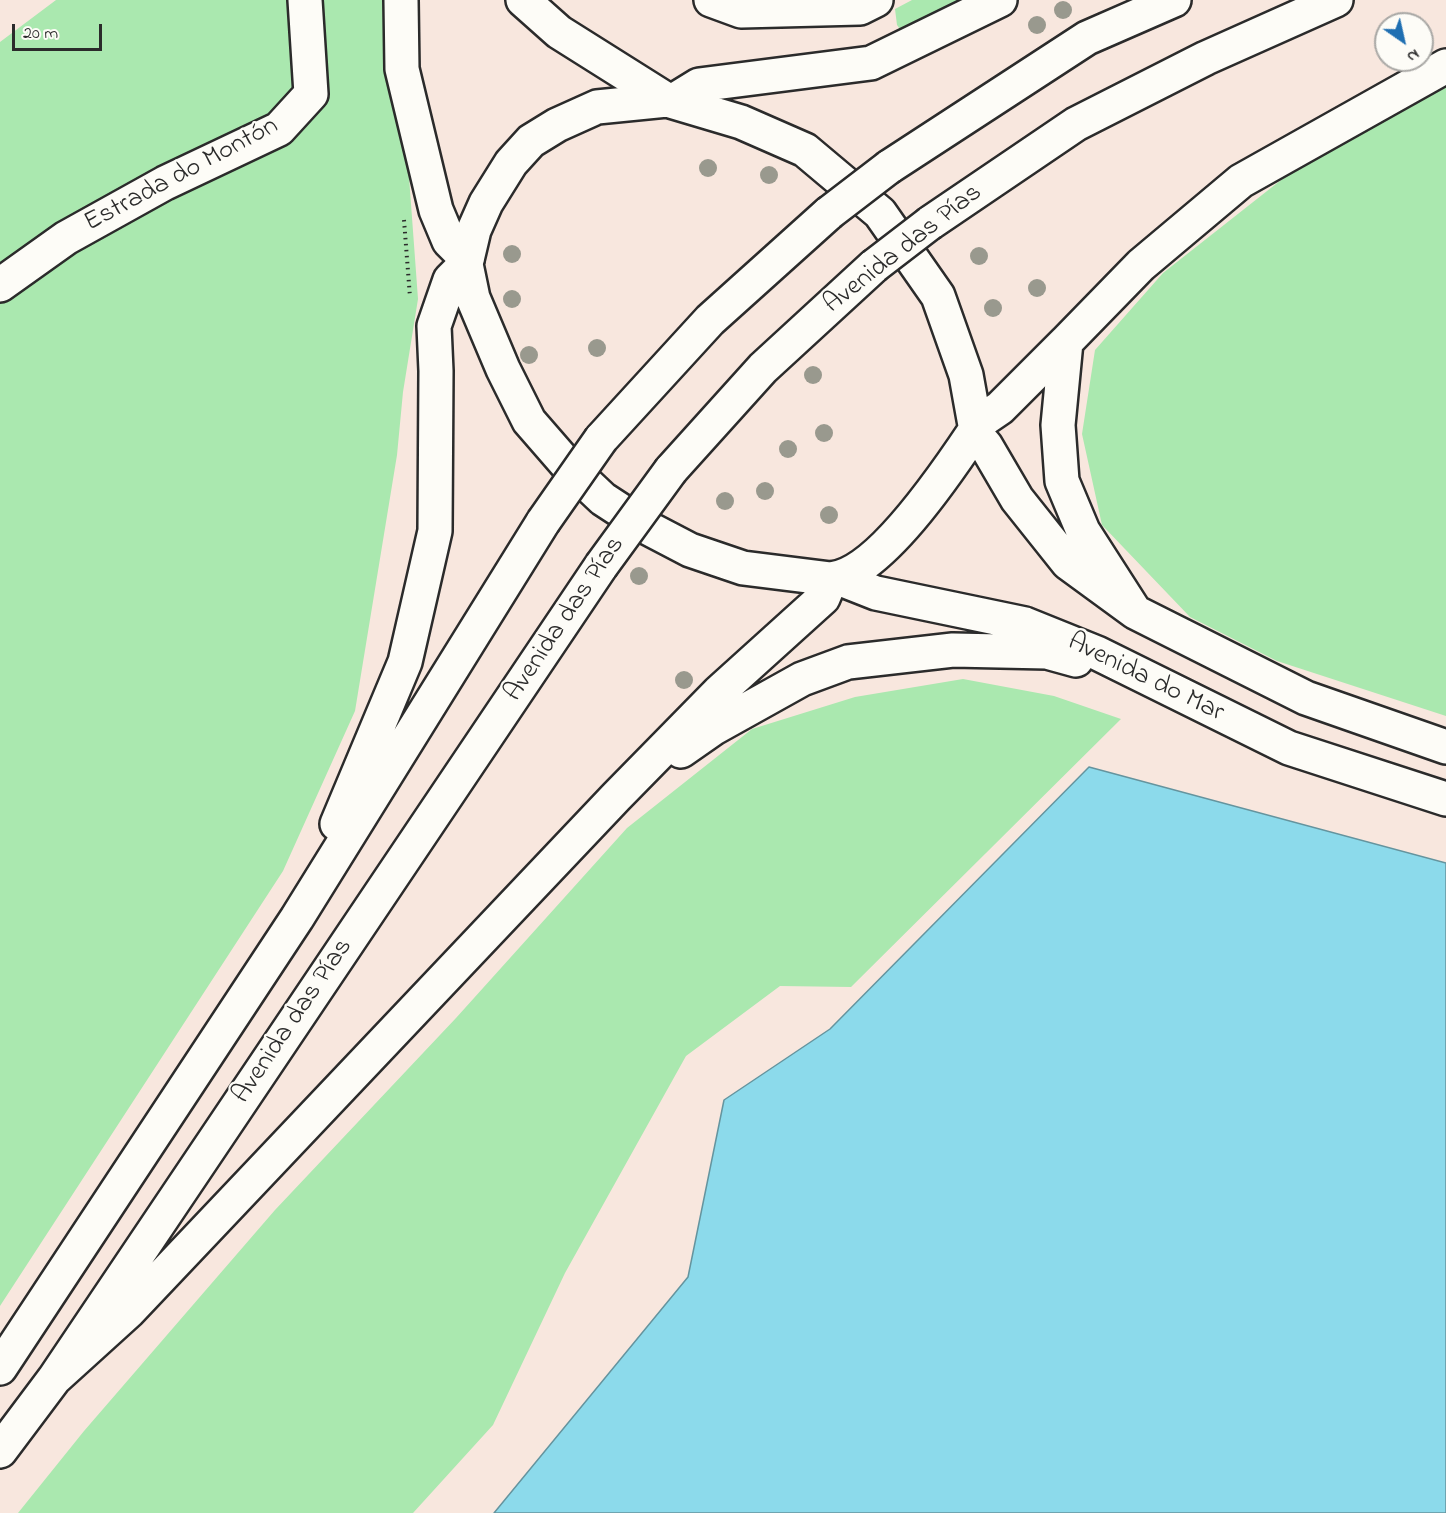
<!DOCTYPE html>
<meta charset="utf-8">
<style>
body{margin:0}
#map{position:relative;width:1446px;height:1513px;overflow:hidden;background:#f8e7de;font-family:"Indie Flower",sans-serif}
canvas{display:block}
.north{position:absolute;left:1374px;top:12px;width:60px;height:60px;box-sizing:border-box;background:#fdfcf7;border:2px solid #a9a8a5;border-radius:50%;rotate:146deg;font-size:16px;font-weight:700;line-height:24px;text-align:center;color:#2b2b2b}
.north::after{content:'';display:block;margin:auto;width:21px;height:27px;background:#1f6fb2;clip-path:polygon(50% 0,100% 100%,50% 72%,0 100%)}
.scale{position:absolute;left:12px;top:24px;width:90px;height:27px;box-sizing:border-box;border:3px solid #2b2b2b;border-top:0;padding-left:8px;font-size:18px;line-height:21px;white-space:nowrap;color:#2b2b2b;-webkit-text-stroke:4px #fdfcf7;paint-order:stroke}
</style>
<div id="map">
<canvas width="1446" height="1513"></canvas>
<div class="north">N</div>
<div class="scale">20 m</div>
</div>
<script>
const ctx = document.querySelector('canvas').getContext('2d');
ctx.lineJoin = 'round';
function fillPath(path, color) {
  ctx.fillStyle = color;
  ctx.fill(path, 'evenodd');
}
function stroke(path, color, width, dash) {
  ctx.strokeStyle = color;
  ctx.lineWidth = width;
  ctx.lineCap = dash ? 'butt' : 'round';
  ctx.setLineDash(dash || []);
  ctx.stroke(path);
}
function drawText(font, color, halo, rows, align = 'center') {
  ctx.font = font + ' "Indie Flower",sans-serif';
  ctx.lineWidth = 4.5;
  ctx.setLineDash([]);
  ctx.textBaseline = 'middle';
  ctx.strokeStyle = halo;
  ctx.fillStyle = color;
  for (const [text, x, y, turn = 0] of rows) {
    ctx.save();
    ctx.translate(x, y);
    ctx.rotate((+turn || 0) * Math.PI / 180);
    ctx.textAlign = isNaN(turn) ? turn : align;
    if (halo) ctx.strokeText(text, 0, 0);
    ctx.fillText(text, 0, 0);
    ctx.restore();
  }
}
const green = new Path2D(`
 M56,0h360l-10,136 12,163 -15,93 -6,63 -42,256 -72,160 -283,435v-1264z
 M912,0h53l-63,32 -5,-7 -2,-16z
 M1446,82v634l-169,-55 -87,-44 -88,-92 -20,-91 13,-84 68,-77 151,-119z
 M963,679l91,17 67,23 -270,268 -71,-1 -94,70 -121,217 -72,152 -80,88h-395l66,-82 191,-221 181,-192 171,-190 125,-99 103,-32z`);
const water = new Path2D(`
 M1089,767l357,96v650h-952l194,-236 36,-177 106,-71z`);
const path = new Path2D(`
 M404,220l6,77`);
const minor = new Path2D(`
 M401,0l1,69 34,141 13,31 18,18
 M523,0l36,32 108,68
 M711,0l30,11 119,-3 16,-8
 M0,285l66,-47 99,-55 114,-54 32,-35 -6,-94`);
const highway = new Path2D(`
 M667,100l74,22 64,28 75,63 58,83 28,79 9,50 -1,7c-26,39 -95,142 -143,147l-88,-11 -53,-18 -44,-23 -43,-28 -34,-32 -40,-46 -26,-52 -30,-71 -7,-34 8,-34 12,-27 25,-40 20,-22 26,-16 40,-18z
 M673,101l26,-16 172,-22 129,-63
 M889,167l198,-129 87,-38
 M930,223l146,-99 130,-66 130,-58
 M975,425l25,-17 66,-66
 M974,432l12,14 31,53 51,64 67,49 171,86 140,49
 M601,439l109,-119 119,-107
 M671,470l92,-102 111,-102
 M838,578l38,15 149,31 72,29 192,95 157,51
 M1135,612l-52,-81 -21,-50 -4,-56 8,-83 75,-77 100,-84 205,-115
 M681,751l33,-23 88,-49 46,-17 105,-12 94,2 29,8
 M337,824l68,-162 30,-131 1,-160 -2,-45 16,-46 16,-16
 M0,1368l297,-450 246,-396
 M54,1379l75,-68 487,-514 103,-105 104,-94 8,-19
 M0,1451l54,-72 547,-813`);
const highwayBridge = new Path2D(`
 M829,213l60,-46
 M874,266l56,-43
 M543,522l58,-83
 M601,566l70,-96`);
const trees = [
 [1063,10],
 [1037,25],
 [708,168],
 [769,175],
 [512,254],
 [979,256],
 [1037,288],
 [512,299],
 [993,308],
 [597,348],
 [529,355],
 [813,375],
 [824,433],
 [788,449],
 [765,491],
 [725,501],
 [829,515],
 [639,576],
 [684,680]
];
const streetNames = [
 ["Estrada do Montón",182,176,-28],
 ["Avenida das Pías",904,250,-38],
 ["Avenida das Pías",566,620,-56],
 ["Avenida do Mar",1145,679,26],
 ["Avenida das Pías",294,1022,-56]
];
fillPath(green, '#aae8af');
fillPath(water, '#8cdaeb');
stroke(water, '#65949e', 1.5);
stroke(minor, '#2b2b2b', 38);
stroke(highway, '#2b2b2b', 38);
stroke(path, '#2b2b2b', 4, [1.5, 4.5]);
stroke(minor, '#fdfcf7', 33);
stroke(highway, '#fdfcf7', 33);
stroke(highwayBridge, '#2b2b2b', 38, []);
stroke(highwayBridge, '#fdfcf7', 33);
ctx.fillStyle = '#99998e';
for (const [x, y] of trees) {
  ctx.beginPath();
  ctx.arc(x, y, 9, 0, 2 * Math.PI);
  ctx.fill();
}
drawText('27px', '#2b2b2b', '#fdfcf7', streetNames);
</script>
